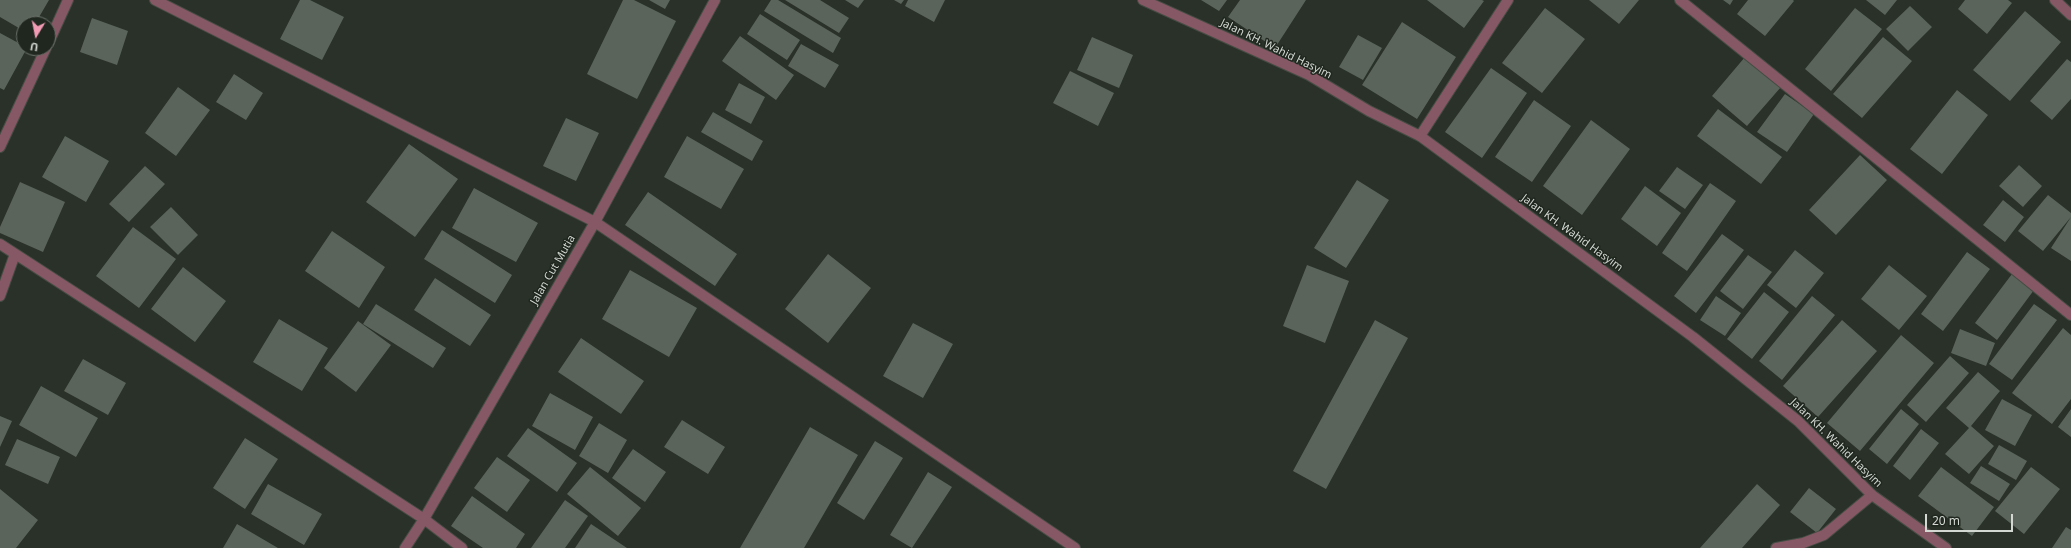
<!DOCTYPE html>
<style>
body{margin:0}
#map{position:relative;width:2071px;height:548px;overflow:hidden;background:#293128;font-family:"Noto Sans",sans-serif}
canvas{display:block}
.north{position:absolute;left:16px;top:16px;width:40px;height:40px;box-sizing:border-box;background:#1f271f;border:1px solid #676e67;border-radius:50%;rotate:190deg;font-size:11px;font-weight:700;line-height:16px;text-align:center;color:#d3d8d2}
.north::after{content:'';display:block;margin:auto;width:14px;height:18px;background:#f19ab3;clip-path:polygon(50% 0,100% 100%,50% 72%,0 100%)}
.scale{position:absolute;left:1925px;top:514px;width:88px;height:18px;box-sizing:border-box;border:2px solid #d3d8d2;border-top:0;padding-left:5px;font-size:12px;line-height:14px;white-space:nowrap;color:#d3d8d2;-webkit-text-stroke:3px #1f271f;paint-order:stroke}
</style>
<div id="map">
<canvas width="2071" height="548"></canvas>
<div class="north">U</div>
<div class="scale">20 m</div>
</div>
<script>
const ctx = document.querySelector('canvas').getContext('2d');
ctx.lineJoin = 'round';
function fillPath(path, color) {
  ctx.fillStyle = color;
  ctx.fill(path, 'evenodd');
}
function stroke(path, color, width, dash) {
  ctx.strokeStyle = color;
  ctx.lineWidth = width;
  ctx.lineCap = dash ? 'butt' : 'round';
  ctx.setLineDash(dash || []);
  ctx.stroke(path);
}
function drawText(font, color, halo, rows, align = 'center') {
  ctx.font = font + ' "Noto Sans",sans-serif';
  ctx.lineWidth = 3;
  ctx.setLineDash([]);
  ctx.textBaseline = 'middle';
  ctx.strokeStyle = halo;
  ctx.fillStyle = color;
  for (const [text, x, y, turn = 0] of rows) {
    ctx.save();
    ctx.translate(x, y);
    ctx.rotate((+turn || 0) * Math.PI / 180);
    ctx.textAlign = isNaN(turn) ? turn : align;
    if (halo) ctx.strokeText(text, 0, 0);
    ctx.fillText(text, 0, 0);
    ctx.restore();
  }
}
const building = new Path2D(`
 M0,0h49l-14,24h-11v7l-24,-14z
 M300,0h10l34,17 -22,43 -42,-21z
 M623,0h11l42,21 -39,78 -50,-25z
 M649,0h21l-5,9z
 M771,0h7l63,38 -8,15 -69,-42z
 M785,0h35l29,18 -10,15z
 M845,0h19l-6,8z
 M894,0h10l-3,4z
 M908,0h37l-11,22 -29,-16z
 M1201,0h26l-8,11z
 M1240,0h66l-31,48 -47,-31z
 M1427,0h55l2,1 -20,27z
 M1589,0h50l-20,24z
 M1723,0h10l-3,5z
 M1748,0h45l1,1 -29,35 -28,-22z
 M1866,0h31l-12,15z
 M1965,0h43l4,3 -25,31 -29,-25z
 M1910,6l22,21 -24,24 -22,-22z
 M1545,8l40,31 -43,54 -40,-30z
 M1855,8l27,21 -51,62 -26,-22z
 M2025,11l36,31 -51,59 -37,-31z
 M760,14l40,26 -13,20 -40,-26z
 M92,18l36,13 -11,34 -37,-13z
 M1402,22l54,35 -39,62 -55,-34z
 M0,33l24,13v2h3l-23,42 -4,-2z
 M1358,35l24,13 -19,32 -24,-13z
 M740,36l54,39 -18,25 -54,-39z
 M1092,37l41,18 -14,33 -42,-18z
 M1883,37l29,24 -50,57 -29,-24z
 M801,44l38,21 -14,23 -37,-22z
 M1745,57l36,30 -34,39 -35,-30z
 M2067,59l4,3v37l-19,21 -22,-19z
 M1491,68l36,25 -45,65 -37,-26z
 M1070,71l44,22 -16,33 -45,-23z
 M234,74l29,19 -17,27 -30,-18z
 M739,83l26,14 -14,27 -26,-14z
 M178,87l32,23 -34,46 -31,-23z
 M1957,90l31,25 -46,59 -32,-25z
 M1785,94l29,20 -27,38 -30,-20z
 M1534,100l37,26 -39,56 -37,-25z
 M1718,109l64,48 -21,27 -64,-48z
 M713,112l50,29 -11,20 -51,-29z
 M566,118l33,15 -23,48 -33,-15z
 M1591,120l39,29 -48,66 -39,-29z
 M65,136l44,25 -23,41 -44,-25z
 M687,136l57,33 -23,40 -57,-32z
 M409,144l49,35 -43,58 -49,-35z
 M1860,155l27,25 -51,55 -27,-25z
 M2019,165l23,21 -19,21 -24,-21z
 M145,166l20,18 -36,38 -20,-18z
 M1677,167l26,18 -18,24 -26,-18z
 M1357,180l32,20 -43,68 -32,-20z
 M20,182l45,20 -22,50 -43,-19v-6z
 M1710,183l26,18 -49,70 -25,-18z
 M1645,186l36,27 -24,33 -36,-27z
 M474,188l64,35 -22,39 -64,-34z
 M648,192l89,62 -22,32 -90,-61z
 M2048,195l23,18v4l-28,34 -25,-20z
 M2003,200l21,17 -19,25 -22,-17z
 M171,207l27,28 -20,20 -28,-28z
 M2071,217v44l-20,-13z
 M133,227l43,32 -37,49 -43,-32z
 M442,230l70,45 -17,28 -71,-44z
 M332,231l53,36 -26,41 -54,-37z
 M1722,234l22,16 -48,63 -22,-17z
 M1795,250l29,23 -28,35 -29,-23z
 M1967,252l23,17 -47,62 -22,-17z
 M828,254l43,34 -43,55 -43,-34z
 M1748,255l24,17 -29,37 -23,-18z
 M1307,265l42,16 -24,62 -42,-17z
 M1889,265l38,31 -28,34 -38,-31z
 M183,267l43,34 -31,41 -44,-33z
 M630,270l67,38 -28,49 -67,-38z
 M2012,274l22,16 -37,50 -22,-17z
 M435,278l56,37 -21,31 -56,-36z
 M1764,292l25,20 -37,47 -25,-20z
 M1716,296l25,17 -16,23 -25,-16z
 M1812,296l23,19 -53,65 -23,-19z
 M376,304l70,44 -13,20 -70,-44z
 M2034,304l23,16 -45,60 -23,-16z
 M279,319l49,29 -26,43 -49,-29z
 M1375,320l33,18 -82,151 -33,-18z
 M1842,320l35,31 -59,66 -35,-31z
 M358,321l33,24 -35,47 -32,-24z
 M913,323l40,21 -30,54 -40,-22z
 M2063,328l8,7v64l-19,25 -40,-31z
 M1960,329l35,14 -9,23 -35,-13z
 M1901,335l33,28 -74,88 -33,-28z
 M581,338l63,43 -23,33 -63,-42z
 M1950,356l19,17 -43,49 -19,-17z
 M83,359l43,24 -18,32 -44,-24z
 M1978,372l22,19 -29,35 23,20 -25,28 -24,-20 24,-26 -23,-20z
 M41,386l57,32 -22,39 -57,-32z
 M550,393l43,24 -18,33 -43,-24z
 M2002,399l30,16 -17,31 -30,-16z
 M1901,409l18,15 -32,40 -18,-15z
 M2071,409v28l-13,-10z
 M0,416l12,5 -12,26z
 M682,420l43,27 -17,27 -44,-27z
 M599,423l28,17 -19,33 -29,-17z
 M810,427l48,28 -54,93h-64z
 M528,428l49,35 -20,29 -50,-36z
 M1921,429l18,14 -29,37 -17,-14z
 M245,438l33,21 -33,50 -32,-21z
 M17,439l43,18 -12,27 -43,-19z
 M875,441l28,17 -39,62 -27,-17z
 M1999,445l28,16 -11,19 -28,-16z
 M633,449l33,23 -21,30 -33,-24z
 M497,457l33,23 -23,32 -33,-24z
 M1981,466l29,18 -11,17 -29,-18z
 M590,467l51,41 -23,28 -51,-42z
 M1941,467l53,40 -22,29 -54,-40z
 M2031,467l29,22 -36,45 -29,-23z
 M928,472l24,15 -40,61 -22,-13z
 M268,484l54,30 -18,31 -53,-31z
 M1757,484l23,21 -38,43h-42z
 M1809,488l27,21 -19,24 -27,-21z
 M0,489l38,31 -22,28h-16z
 M472,496l53,38 -9,14h-33l-32,-22z
 M565,500l23,16 -23,32h-34z
 M237,524l41,24h-55z
 M591,524l36,24h-52z
 M2066,527l5,3v18h-19z`);
const minor = new Path2D(`
 M155,0l440,222 480,326
 M1680,0l391,315
 M2055,0l16,15
 M48,44l20,-44
 M1420,136l88,-136
 M0,147l46,-99
 M0,244l424,275 38,29
 M0,296l15,-42
 M1776,548l27,-5 21,-8 48,-40`);
const tertiary = new Path2D(`
 M1143,0l166,75 60,36 51,25 273,201 105,84 74,74 74,53
 M405,548l19,-29 171,-297 120,-222`);
const streetNames = [
 ["Jalan KH. Wahid Hasyim",1276,49,26],
 ["Jalan KH. Wahid Hasyim",1572,233,36],
 ["Jalan Cut Mutia",553,270,-60],
 ["Jalan KH. Wahid Hasyim",1836,443,44]
];
fillPath(building, '#5b645a');
stroke(minor, '#444c43', 12);
stroke(tertiary, '#444c43', 12);
stroke(minor, '#865764', 10);
stroke(tertiary, '#865764', 10);
drawText('11px', '#d3d8d2', '#1f271f', streetNames);
</script>
